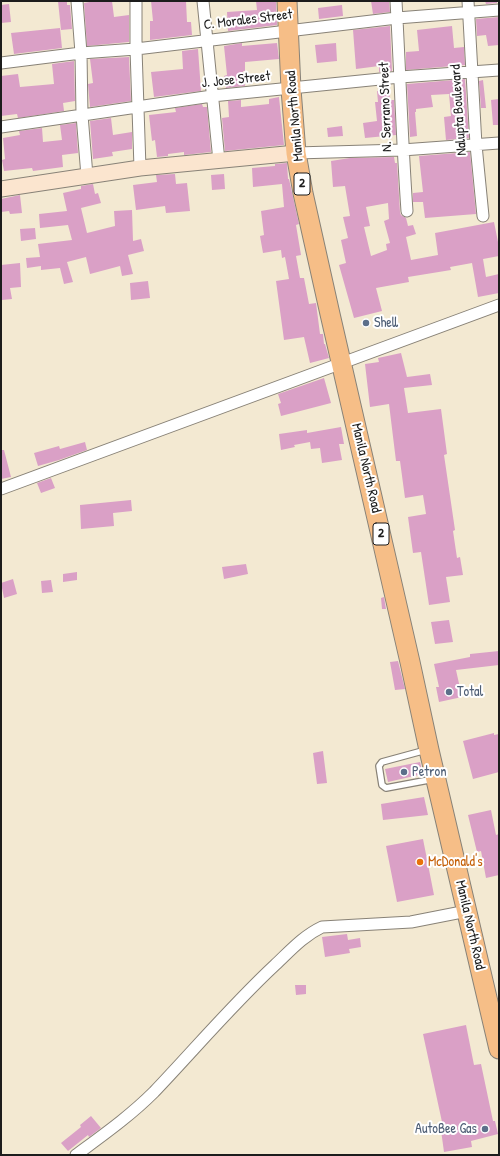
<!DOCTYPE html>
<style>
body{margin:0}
#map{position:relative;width:500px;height:1156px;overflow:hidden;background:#f3e9d2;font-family:"Patrick Hand",sans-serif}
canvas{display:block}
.frame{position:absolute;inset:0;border:2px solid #1c1c1c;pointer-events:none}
</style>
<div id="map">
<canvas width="500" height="1156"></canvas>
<div class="frame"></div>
</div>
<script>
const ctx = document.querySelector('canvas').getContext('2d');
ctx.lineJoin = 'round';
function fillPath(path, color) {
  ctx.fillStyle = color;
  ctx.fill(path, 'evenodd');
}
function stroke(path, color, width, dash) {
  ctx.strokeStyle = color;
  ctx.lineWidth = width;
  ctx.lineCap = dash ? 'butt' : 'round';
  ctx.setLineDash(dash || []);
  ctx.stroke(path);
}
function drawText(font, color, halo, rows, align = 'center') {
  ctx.font = font + ' "Patrick Hand",sans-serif';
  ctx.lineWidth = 4;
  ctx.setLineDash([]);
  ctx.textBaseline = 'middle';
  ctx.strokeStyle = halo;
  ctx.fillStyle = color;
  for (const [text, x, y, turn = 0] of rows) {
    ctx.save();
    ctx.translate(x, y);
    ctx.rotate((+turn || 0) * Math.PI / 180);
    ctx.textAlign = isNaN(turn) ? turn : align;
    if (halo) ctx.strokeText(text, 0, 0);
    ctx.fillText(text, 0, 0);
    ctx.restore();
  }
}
const building = new Path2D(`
 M58,1h9v4h3l2,24 -11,1z
 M95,1h17l2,16 15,-2v27l-42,4 -3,-43z
 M151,1h35l1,21h4l1,13 -42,5v-19h3z
 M256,1h20l1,24 -49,6 -1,-19 30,-2z
 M371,1h18l1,11 -17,2z
 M485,1h12v2l-11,1z
 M9,4l2,18 -10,1v-18z
 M342,5l1,11 -24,3 -1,-11z
 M499,17v28l-11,1 -2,-11 -9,1 -1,-17z
 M390,26l2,45 -13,1v-6l-23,3 -3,-39z
 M452,26l2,22 10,-1 1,18 -59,5v-18l13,-1 -2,-21z
 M60,28l2,20 -48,6 -3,-21z
 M242,43v3l35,-3 2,16 -34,3v9h-2l2,15 -19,2 -2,-12 3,-1 -3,-29z
 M336,43l1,18 -20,2 -2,-18z
 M198,49l3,42 -47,6 -3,-25 32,-3 -1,-18z
 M129,57l2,44 -41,6 -2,-23 5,-1 -3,-24z
 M74,61l1,40 -12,2 1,8 -46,7 -1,-4 -16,2v-40l17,-2 2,13 34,-3 -2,-20z
 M465,79l4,59 -23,2 -2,-23 7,-1 -2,-22 -18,1 2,12 -17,2v3h-1l2,24 -7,1 -3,-53z
 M483,80l3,28h-5l-2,-27z
 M389,90l1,10h4l2,35 -31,3 -2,-15 14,-2 -2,-19h3l-1,-11z
 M279,97l5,48 -59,6 -3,-33 7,-1 -1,-16 13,-1v7l28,-3v-5z
 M499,99v26h-6l-2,-25z
 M202,104l1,3h4l4,45 -27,3v-3l-16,2v2l-11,1 -2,-17 -3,1 -3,-26 27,-3 -1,-4z
 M111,118l2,17 19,-3v17l-20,3 1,4 -20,3 -3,-38z
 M76,123l2,30 -16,2 1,12 -30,4 -1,-3 -28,3 -2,-11 3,-1 -2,-21 17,-3 -1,-4 23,-3 1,14 19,-2 -2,-15z
 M342,126l1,10 -15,1 -1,-9z
 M470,152l6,62 -51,4 -2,-16h-10v-9l10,-1 -4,-36z
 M394,157l1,6h2l3,49 1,3 5,3 2,8 5,-1 3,9 -10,3 5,23 27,-5 -3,-22 59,-11 4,20h1v14l-16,3 3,18 13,-3v19l-21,4 -6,-34 -22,4 1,3 -43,7 1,5 -33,6 6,23 -28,7 -15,-53 7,-2 -5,-23 7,-2 -5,-21 7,-1 -5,-30 -12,1 -2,-26 19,-3zM388,203l1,16 -5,2 6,22 -4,1 1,6 -16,6 -7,-29 6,-1 -4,-19z
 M287,163l1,16h1l10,45 -3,1 5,30 -5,1 4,22h4l5,26 7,-1 4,31h3l1,10h1l4,14 -19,5 -6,-26 -20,3 -8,-59 13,-2 -4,-22 -3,1 -1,-8 -18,3 -3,-17 4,-1 -3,-24 23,-4 -2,-23 -29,3 -1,-19 23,-2v-2z
 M175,174l1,10 11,-1 3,28 -24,2 -1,-7 -29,4 -3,-25 24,-3 -1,-7z
 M224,174l1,15 -13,1 -1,-15z
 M93,184l2,10 3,-1 3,10 -20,5 6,25 28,-7 -1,-15 18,-1 1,31 8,-2 3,12 -16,4 5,19 -11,2 -2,-10 -30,8 -4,-17 -19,5 6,20 -9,2 -4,-16 -19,2v-4l-14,2 -1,-10 14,-1 -2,-13 34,-4 -4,-15 -28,3 -1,-14 28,-3 -4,-18 18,-4v-3z
 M20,195l2,18 -12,1 -1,-3 -8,1v-13z
 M35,228l1,11 -15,2 -1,-12z
 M20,263l1,24 -11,1 2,11 -10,1 -1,-35z
 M148,281l2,17 -19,2 -1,-17z
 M401,353l6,24 23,-3 2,11 -28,3 4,25 33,-4 6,45 -3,1 11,75 -2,1 4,27 3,-1 3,18 -17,2 4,25 -21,3 -8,-53 -8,1 -5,-36 18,-3 -3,-19 -18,3 -5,-37h-4l-7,-57 -19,3 -5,-43 14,-2 -1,-4z
 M324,378l7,25 -50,13 -3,-12 3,-1 -3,-9z
 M341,427l3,17h-5l3,16 -20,3 -2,-15 -9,1 -1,-7 -16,3 1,2 -14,3 -2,-16 28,-4v3z
 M85,442l2,8 -28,10 -21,6 -4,-13 25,-7 1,3z
 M1,450h3l7,27 -10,2z
 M51,478l4,10 -14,5 -4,-10z
 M131,500l1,11 -19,2 1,13 -33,3 -1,-24z
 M246,564l2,10 -24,5 -2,-12z
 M77,572v8l-14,2v-8z
 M13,579l4,15 -13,4 -3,-15z
 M51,580l2,12 -11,1 -1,-12z
 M384,597l2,12h-4l-1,-11z
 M449,620l4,22 -18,2 -4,-22z
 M499,651v14l-43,5 6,27 -23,5 -3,-15h3l-5,-23 36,-7v-3z
 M398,661l7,28 -10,1 -5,-28z
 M494,733v2l5,-1v38l-26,7 -10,-38z
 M323,751l4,32 -10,1 -4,-31z
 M420,762l3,12 -35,8 -3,-13z
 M424,797l4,18 -45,5 -2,-16z
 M491,810l5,25 3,-1v41l-13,3 -5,-27 -4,1 -9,-37z
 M423,839l11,56 -37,7 -11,-56z
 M347,934l1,6 12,-2 1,9 -12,2 1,4 -25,4 -3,-20z
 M295,985h11v9l-10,1z
 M466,1025l8,40 7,-1 12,57h2l3,13 -27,7 1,6 -28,5 -4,-29 2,-1 -19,-88z
 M91,1116l10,12 -12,9 -1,-2 -20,16 -7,-8 20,-16 -1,-2z`);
const lane = new Path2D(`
 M426,750l-44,12 -3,4 3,19 4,3 48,-9`);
const street = new Path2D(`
 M77,1l4,52 1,62 5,61
 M136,1v48l4,119
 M203,1l16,160
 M396,1c4,70 6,140 11,210
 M468,1l8,144 7,71
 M1,63l80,-10 55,-4 261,-31 102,-8
 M1,127l211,-31 188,-19 99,-7
 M296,153l106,-3 97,-7
 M1,489l498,-184
 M76,1155c27,-20 54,-39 78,-63 40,-42 78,-87 121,-127 15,-14 28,-29 47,-38l89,-5 56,-11`);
const secondary = new Path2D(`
 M1,189l139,-21 156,-15`);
const highway = new Path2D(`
 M287,1l4,88 5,64 7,40 27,121 80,348 19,88 70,299`);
const markers = [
 [366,323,4,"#5c6f8a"],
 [449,692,4,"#5c6f8a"],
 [404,772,4,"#5c6f8a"],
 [420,862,4,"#e8710a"],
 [485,1129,4,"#5c6f8a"]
];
const shields = [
 [302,184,16],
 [381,534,16]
];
const shieldNames = [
 ["2",302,184],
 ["2",381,534]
];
const streetNames = [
 ["C. Morales Street",248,20,-7],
 ["J. Jose Street",236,80,-6],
 ["N. Serrano Street",386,107,-92],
 ["Nalupta Boulevard",459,110,-94],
 ["Manila North Road",295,116,-95],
 ["Manila North Road",366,468,77],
 ["Manila North Road",470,925,77]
];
const serviceNames = [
 ["Shell",374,323],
 ["Total",457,692],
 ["Petron",412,772],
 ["AutoBee Gas",477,1129,"right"]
];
const foodNames = [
 ["McDonald's",428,862]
];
fillPath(building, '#daa0c6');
stroke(lane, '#888277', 8);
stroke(street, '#888277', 13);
stroke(secondary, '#888277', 17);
stroke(highway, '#888277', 21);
stroke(lane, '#fff', 5.5);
stroke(street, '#fff', 11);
stroke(secondary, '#fbe5cf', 15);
stroke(highway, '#f6be87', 19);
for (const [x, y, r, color] of markers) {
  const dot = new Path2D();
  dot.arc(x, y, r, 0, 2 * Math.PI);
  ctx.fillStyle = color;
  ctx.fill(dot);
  stroke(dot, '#fff', 1.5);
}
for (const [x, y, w] of shields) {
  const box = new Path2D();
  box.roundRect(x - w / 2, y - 11, w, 22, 3);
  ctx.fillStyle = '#fff';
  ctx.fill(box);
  stroke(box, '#1c1c1c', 1);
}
drawText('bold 13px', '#1c1c1c', null, shieldNames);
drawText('14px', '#1c1c1c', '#fff', streetNames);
drawText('14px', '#4e5e75', '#fff', serviceNames, 'left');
drawText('14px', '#c56008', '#fff', foodNames, 'left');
</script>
